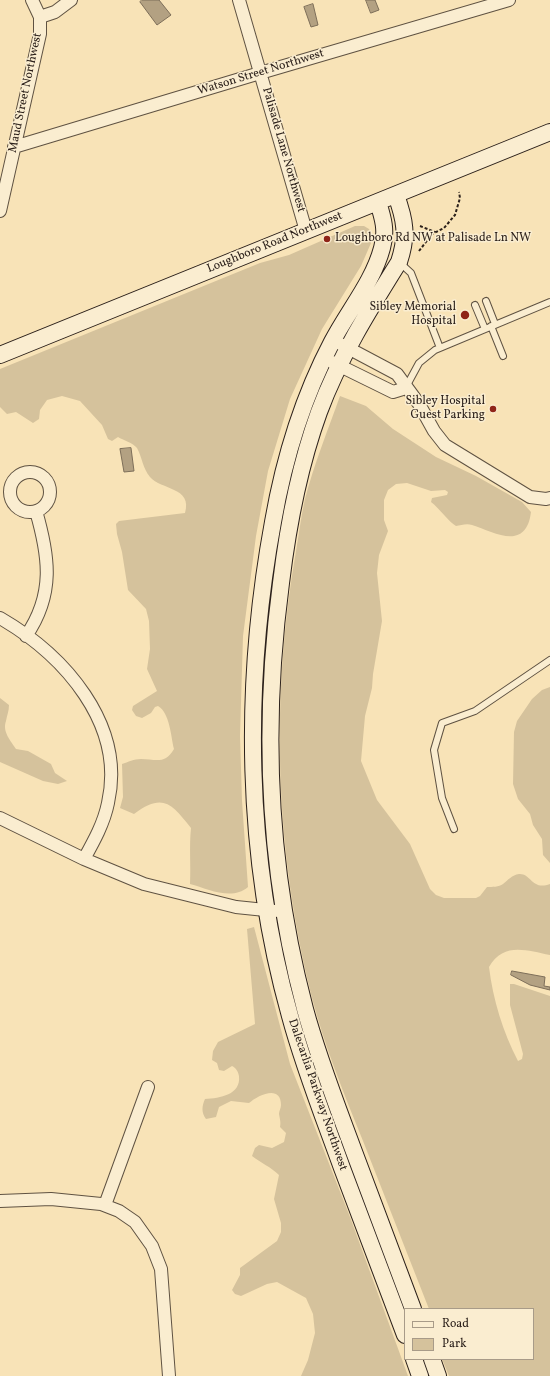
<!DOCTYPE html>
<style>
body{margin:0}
#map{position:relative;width:550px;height:1376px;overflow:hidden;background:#f8e3b7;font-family:Vollkorn,serif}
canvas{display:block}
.legend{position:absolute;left:404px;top:1308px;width:130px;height:52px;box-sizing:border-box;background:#faedd0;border:1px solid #a89b88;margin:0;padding:5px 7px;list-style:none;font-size:12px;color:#2c211b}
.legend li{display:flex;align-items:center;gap:8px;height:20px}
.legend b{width:20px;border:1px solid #a89b88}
</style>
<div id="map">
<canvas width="550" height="1376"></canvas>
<ul class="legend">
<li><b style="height:5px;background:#faedd0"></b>Road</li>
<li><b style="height:11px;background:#d5c29c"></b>Park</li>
</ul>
</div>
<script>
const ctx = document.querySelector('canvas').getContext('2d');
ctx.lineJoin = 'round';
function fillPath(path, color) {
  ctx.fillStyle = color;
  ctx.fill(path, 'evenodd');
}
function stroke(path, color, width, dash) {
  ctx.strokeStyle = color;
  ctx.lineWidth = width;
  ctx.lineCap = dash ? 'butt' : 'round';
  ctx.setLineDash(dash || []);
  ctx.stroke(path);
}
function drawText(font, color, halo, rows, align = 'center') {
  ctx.font = font + ' Vollkorn,serif';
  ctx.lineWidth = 3;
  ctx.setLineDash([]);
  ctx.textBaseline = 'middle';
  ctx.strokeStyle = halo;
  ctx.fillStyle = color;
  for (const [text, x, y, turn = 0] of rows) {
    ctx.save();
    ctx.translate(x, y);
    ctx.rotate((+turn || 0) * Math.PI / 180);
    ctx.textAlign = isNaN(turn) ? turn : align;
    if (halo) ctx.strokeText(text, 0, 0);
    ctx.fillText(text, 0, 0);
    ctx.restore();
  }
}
const green = new Path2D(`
 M355,226h9l5,3 3,6 -1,8 -10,23 -39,63 -32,70 -22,72 -12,65 -13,100 -3,100 2,65 6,86c-16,14 -40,2 -58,-3 1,-19 -1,-37 1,-56 -19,-24 -28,-36 -57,-14l-14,-6 3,-11 -1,-33c6,-2 12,-5 19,-5 14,0 24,6 33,-10 -3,-12 -4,-36 -16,-43l-3,1 -4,6 -9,5 -6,-2 -4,-6 1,-4 24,-15 -10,-22 3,-20 -1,-28 -3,-12 -18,-19 -6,-38 -5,-18 -1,-10 3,-3 66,-8c8,-26 -24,-23 -35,-36 -7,-8 -8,-20 -13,-29 -4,-5 -14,-8 -19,-11l-6,4 -4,-2 -6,-14 -22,-24 -18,-5 -15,4 -7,10 -1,9 -6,4 -17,-11 -9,2 -7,-7v-38l260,-106 29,-8z
 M340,396l26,10 27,23 43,28 40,19 46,26 9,10c-5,40 -37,20 -59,13 -5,-2 -11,0 -16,1 -7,-4 -17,-18 -25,-24l1,-4 15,-3 1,-3 -3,-2 -14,1 -24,-8 -11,1 -8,6 -4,10v20l4,11 -9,24 -2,18 5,48 -9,53 -1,14 -7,28 -4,45 16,39 33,44 20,45 6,6 8,3h32l4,-2 7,-9c5,0 12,0 16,-3 5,-4 9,-9 16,-10 12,-1 13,17 31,10v71c-24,-5 -47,-13 -61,12 4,33 14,65 29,94l4,-2 1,-5 -13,-49v-21h4l36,12v380h-101l-7,-17h91v-50h-104c-22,-56 -44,-112 -66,-168 -19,-47 -38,-94 -51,-143 -37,-146 -42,-299 -16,-447 3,-17 5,-35 9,-52 9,-35 23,-69 35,-103z
 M550,687v176l-7,-8 -1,-16 -9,-14 -3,-11 -12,-15 -5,-15 1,-52 3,-11 15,-22 10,-9z
 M0,698l9,7c0,6 -2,10 -3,16 -4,11 5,20 10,28l12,2 23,13 4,9 12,8 -9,3 -15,-3 -43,-19z
 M254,927l36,137 60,153 58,159h-107l7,-16 7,-27 -2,-19 -7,-16 -29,-16 -10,2 -26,12 -6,-2 -3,-4 8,-15v-7l37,-27 4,-9v-9l-7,-24 5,-24c-8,-8 -18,-12 -27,-19l3,-8 4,-3 13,3 12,-6 2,-9 -6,-6c1,-5 0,-7 -1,-13 0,-3 2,-6 2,-9 0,-21 -23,-10 -32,-2l-18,-2 -12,6 -3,10 -10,2c-5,-7 -4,-13 -1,-20 15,-1 36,-4 34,-23 -1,-5 -3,-8 -7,-10l-8,5 -5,-1 -2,-7 -5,-3 1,-9 5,-9 37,-18 -8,-95z`);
const water = new Path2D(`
 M142,0h17l12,15 -14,10 -17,-23z
 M366,0h9l4,10 -8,3z
 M313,4l5,21 -7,2 -7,-20z
 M131,448l3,23 -10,1 -4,-23z
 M512,971l33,6 -1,9 6,1v3l-20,-5 -19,-10z`);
const path = new Path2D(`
 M420,226l15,6
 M419,251l13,-17 12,-6 11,-13 5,-17 -1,-6`);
const service = new Path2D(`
 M399,262l12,11 29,75
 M486,301l9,23
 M475,305l10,24
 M491,326l12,30
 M406,387l13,-24 16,-13 115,-48
 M454,829l-12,-31 -8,-48 8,-27 33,-12 75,-51`);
const minor = new Path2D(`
 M239,0l67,231
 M40,17l15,-5 16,-12
 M14,147l246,-74 249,-73
 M0,211l40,-177v-17l-8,-17
 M333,340l64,34 22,30 15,27 11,14 85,52 16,2 4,-1
 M332,362l61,30 13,-4
 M10 492a20 20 0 1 1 40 0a20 20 0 1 1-40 0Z
 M0,618c64,37 126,106 108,185 -4,20 -14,38 -24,56
 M26,636c29,-42 23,-80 10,-125
 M0,818l84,41 60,25 92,23 39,4
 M0,1201l51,-2 50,5 18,7 16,11 17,24 9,23 8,107
 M105,1205l43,-118`);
const secondary = new Path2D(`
 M396,195c9,25 12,40 3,67 -30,48 -60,96 -80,150 -20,55 -31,113 -38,171 -19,143 -13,287 24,426 13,48 31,94 48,140 20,54 40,107 60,160
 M378,202c5,16 9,29 4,46 -9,34 -34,63 -50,94 -30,57 -48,117 -59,180 -30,163 -28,334 17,494 14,52 34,102 52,152 21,55 42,111 63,167
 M0,355l550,-223
 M414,1359l6,17
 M432,1359l6,17`);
const markers = [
 [327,239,4,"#8f2418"],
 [465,315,5,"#8f2418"],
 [493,409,4,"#8f2418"]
];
const streetNames = [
 ["Watson Street Northwest",261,73,-17],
 ["Maud Street Northwest",26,93,-78],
 ["Palisade Lane Northwest",283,150,74],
 ["Loughboro Road Northwest",275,243,-22],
 ["Dalecarlia Parkway Northwest",317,1095,71]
];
const poiNames = [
 ["Loughboro Rd NW at Palisade Ln NW",335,239,"left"],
 ["Sibley Memorial",456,308],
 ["Hospital",456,322],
 ["Sibley Hospital",485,402],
 ["Guest Parking",485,416]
];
fillPath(green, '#d5c29c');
fillPath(water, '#b3a182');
stroke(water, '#7d6e59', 1);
stroke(service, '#5f5242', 8);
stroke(minor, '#5f5242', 14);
stroke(secondary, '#2c211b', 18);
stroke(path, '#2c211b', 2, [3, 2]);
stroke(service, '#faedd0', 6);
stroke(minor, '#faedd0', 12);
stroke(secondary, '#faedd0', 16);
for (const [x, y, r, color] of markers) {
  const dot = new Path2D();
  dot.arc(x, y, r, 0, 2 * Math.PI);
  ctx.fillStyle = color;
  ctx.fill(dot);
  stroke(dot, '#faedd0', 1.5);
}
drawText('12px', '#2c211b', '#faedd0', streetNames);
drawText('12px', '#2c211b', '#faedd0', poiNames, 'right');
</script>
